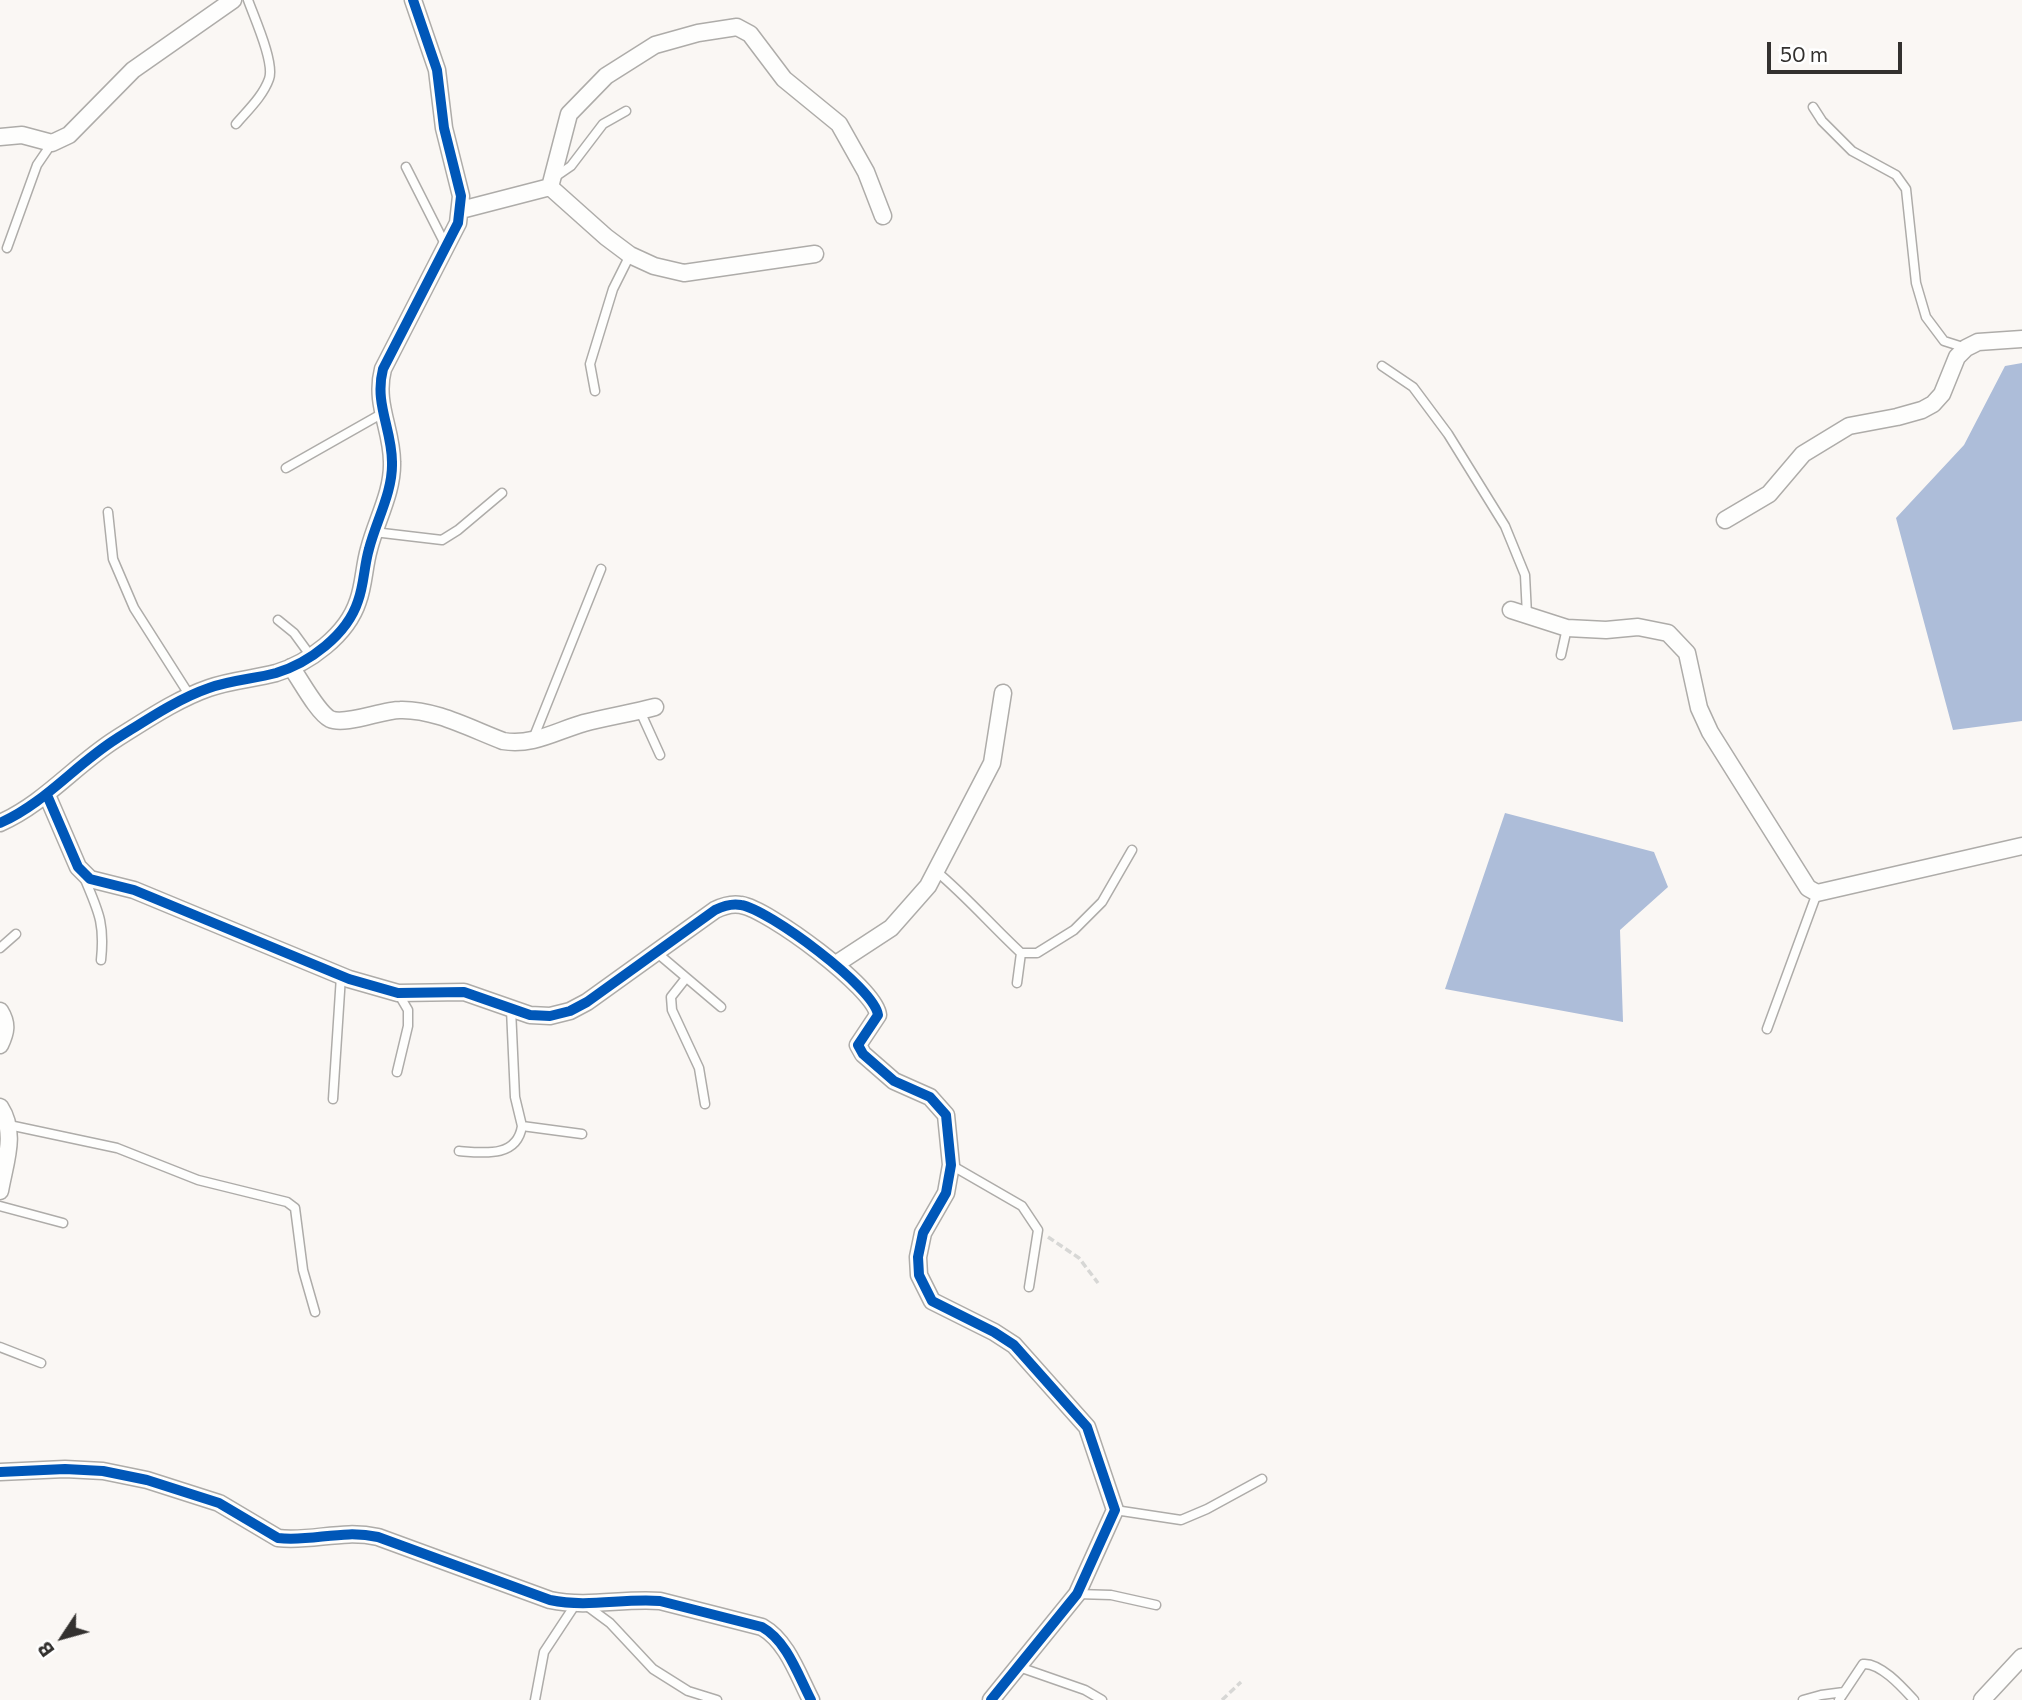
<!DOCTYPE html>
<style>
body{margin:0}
#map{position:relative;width:2022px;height:1700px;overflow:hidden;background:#faf7f4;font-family:Commissioner,sans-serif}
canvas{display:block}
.north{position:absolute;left:28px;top:1602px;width:70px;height:70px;-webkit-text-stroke:5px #fff;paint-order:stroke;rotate:234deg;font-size:19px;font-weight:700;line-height:28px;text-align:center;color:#33312f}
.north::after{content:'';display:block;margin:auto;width:24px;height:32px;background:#33312f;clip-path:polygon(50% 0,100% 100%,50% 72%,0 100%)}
.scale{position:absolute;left:1767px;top:42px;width:135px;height:32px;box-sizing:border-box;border:4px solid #33312f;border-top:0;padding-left:9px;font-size:21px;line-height:24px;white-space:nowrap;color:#33312f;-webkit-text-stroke:5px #fff;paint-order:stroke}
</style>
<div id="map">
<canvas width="2022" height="1700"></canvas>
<div class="north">B</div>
<div class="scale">50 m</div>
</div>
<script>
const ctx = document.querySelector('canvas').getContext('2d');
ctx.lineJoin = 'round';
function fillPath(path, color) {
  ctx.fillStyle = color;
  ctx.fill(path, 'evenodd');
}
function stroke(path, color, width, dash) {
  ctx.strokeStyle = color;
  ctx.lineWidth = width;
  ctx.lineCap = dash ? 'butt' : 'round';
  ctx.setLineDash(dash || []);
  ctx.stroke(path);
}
const water = new Path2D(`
 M2022,363v358l-69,9 -57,-212 68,-73 41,-79z
 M1505,813l149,39 14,35 -48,43 3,92 -178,-33z`);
const path = new Path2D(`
 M1048,1237l31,21 19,25
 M1222,1700l19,-18`);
const service = new Path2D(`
 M1813,107l9,14 30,30 44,24 10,14 10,94 10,34 18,24 22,7
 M236,124c12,-14 27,-28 33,-45 6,-16 -15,-62 -21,-79
 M406,167l40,79
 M555,177l16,-11 32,-42 23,-13
 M7,248l30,-83 15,-22
 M1382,366l31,21 35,47 57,92 20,49 2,40
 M595,391l-5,-27 23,-75 17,-34
 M286,468l97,-55
 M108,512l5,47 21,49 56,88
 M374,532l68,8 16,-10 44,-37
 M278,620l16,13 16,22
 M1561,655l6,-27
 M640,711l20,44
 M533,739l68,-170
 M936,871c30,25 56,55 85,82h16l37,-23 28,-28 30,-52
 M84,877c14,34 21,45 17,83
 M0,948l16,-14
 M656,952l65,55
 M686,978l-15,19 1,13 27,58 6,36
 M1017,983l4,-30
 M511,1009l4,88 7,29 60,8
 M1767,1029l50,-136
 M397,1072l11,-46v-16l-10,-17
 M333,1099l8,-123
 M9,1125l108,23 81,32 89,22 8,6 8,62 12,42
 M459,1151c25,2 58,7 63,-25
 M951,1165l71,41 16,24 -9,57
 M0,1206l63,17
 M0,1347l41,16
 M1115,1510l66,10 26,-11 55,-30
 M1077,1594l34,1 45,10
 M587,1606l23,17 43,46 35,22 29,9
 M1019,1667l66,23 17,10
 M535,1700l9,-48 31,-47
 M1803,1700l18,-5 23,-3
 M1839,1700l24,-36c17,-2 40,24 51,36`);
const minor = new Path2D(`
 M0,137l22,-2 30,8 17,-8 64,-65 100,-70
 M550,187l19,-73 37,-38 49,-31 43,-12 39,-6 13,7 34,45 55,45 27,48 17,44
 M461,210l89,-23 56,50 24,18 24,11 30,7 131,-19
 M1725,520l44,-26 34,-40 46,-28 48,-9 25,-7 11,-6 9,-10 15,-37 9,-9 12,-6 44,-3
 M1511,610l56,18 39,2 32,-3 30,6 19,20 12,55 11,24 98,156 9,5 205,-47
 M291,667c9,12 26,45 39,52 15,7 52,-9 70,-9 35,-1 71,19 103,31 30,5 53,-10 81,-18 23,-6 48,-10 71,-16
 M47,795l31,72 12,12 44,11 215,89 49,14 66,-1 66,23 20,1 20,-5 17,-9 128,-92c8,-4 16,-7 26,-5 27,4 134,83 137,110l-20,30 5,9 31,27 36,16 16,18 5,50 -5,28 -23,40 -5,24 1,18 13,26 62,31 20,13 73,82 28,83 -38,84 -86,106
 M0,823c45,-20 75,-58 116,-84 29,-18 61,-40 93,-51 22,-8 45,-9 67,-15 33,-10 71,-38 82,-72 6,-16 6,-35 11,-52 7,-28 24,-57 23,-87 0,-33 -18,-58 -9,-93l75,-146 3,-27 -17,-68 -7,-58 -24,-70
 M836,964l55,-36 37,-42 64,-123 11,-70
 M0,1011c8,13 6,21 0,34
 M0,1107c17,26 5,55 0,84
 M0,1472l65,-3 38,2 44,9 72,23 59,35c35,4 63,-9 100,-1l172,63c39,8 72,-2 110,1l102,26c25,14 36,48 49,73
 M1982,1700l40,-43`);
const cycleway = new Path2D(`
 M47,795l31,72 12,12 44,11 215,89 49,14 66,-1 66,23 20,1 20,-5 17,-9 128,-92c8,-4 16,-7 26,-5 27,4 134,83 137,110l-20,30 5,9 31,27 36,16 16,18 5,50 -5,28 -23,40 -5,24 1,18 13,26 62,31 20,13 73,82 28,83 -38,84 -86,106
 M0,823c45,-20 75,-58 116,-84 29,-18 61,-40 93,-51 22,-8 45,-9 67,-15 33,-10 71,-38 82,-72 6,-16 6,-35 11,-52 7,-28 24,-57 23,-87 0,-33 -18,-58 -9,-93l75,-146 3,-27 -17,-68 -7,-58 -24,-70
 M0,1472l65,-3 38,2 44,9 72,23 59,35c35,4 63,-9 100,-1l172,63c39,8 72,-2 110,1l102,26c25,14 36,48 49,73`);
fillPath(water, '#adbdd9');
stroke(service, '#aeaca9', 11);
stroke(minor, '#aeaca9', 19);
stroke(path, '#d7d7d5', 3.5, [7, 3.5]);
stroke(service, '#fefefd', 8);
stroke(minor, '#fefefd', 16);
stroke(cycleway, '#0057b8', 10);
</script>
